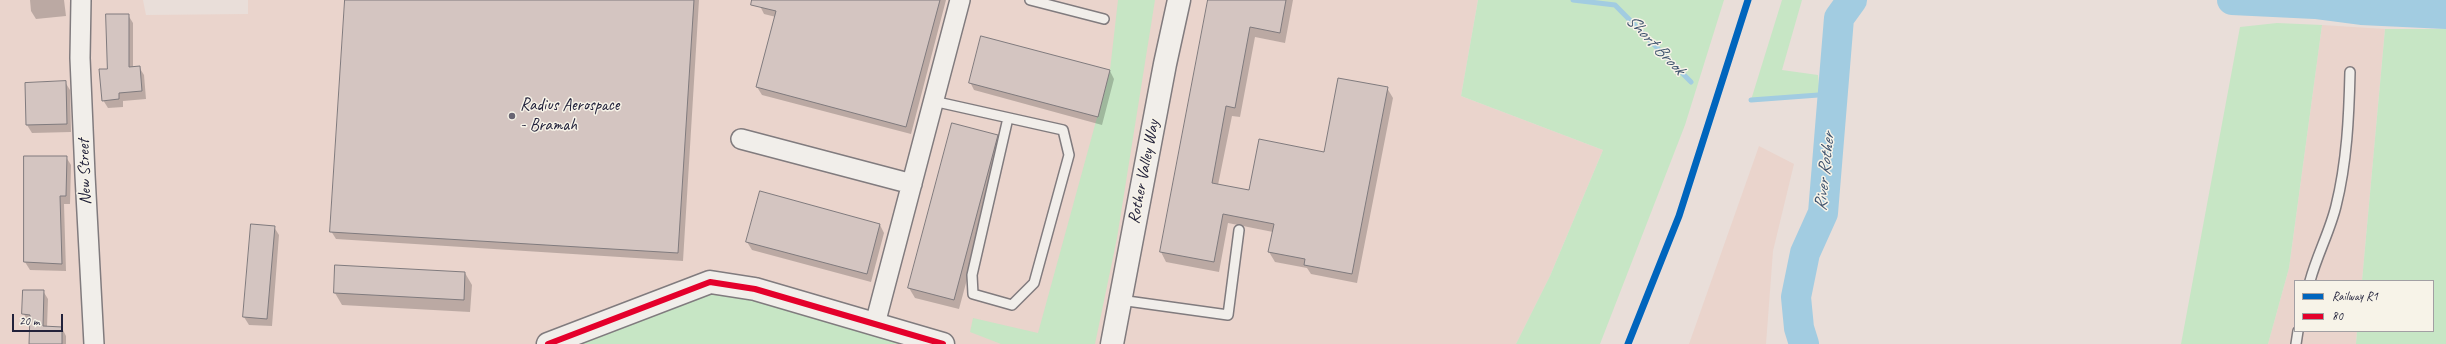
<!DOCTYPE html>
<style>
body{margin:0}
#map{position:relative;width:2446px;height:344px;overflow:hidden;background:#e9ded9;font-family:Caveat,sans-serif}
canvas{display:block}
.legend{position:absolute;left:2294px;top:280px;width:140px;height:52px;box-sizing:border-box;background:#f7f3e8;border:1px solid #a29fa3;margin:0;padding:5px 7px;list-style:none;font-size:12px;color:#22223b}
.legend li{display:flex;align-items:center;gap:8px;height:20px}
.legend b{width:20px;border:1px solid #a29fa3}
.scale{position:absolute;left:12px;top:314px;width:51px;height:18px;box-sizing:border-box;border:2px solid #22223b;border-top:0;padding-left:5px;font-size:12px;line-height:14px;white-space:nowrap;color:#22223b;-webkit-text-stroke:3px #f7f3e8;paint-order:stroke}
</style>
<div id="map">
<canvas width="2446" height="344"></canvas>
<ul class="legend">
<li><b style="height:5px;background:#0065bd"></b>Railway R1</li>
<li><b style="height:5px;background:#e4002b"></b>80</li>
</ul>
<div class="scale">20 m</div>
</div>
<script>
const ctx = document.querySelector('canvas').getContext('2d');
ctx.lineJoin = 'round';
function fillPath(path, color) {
  ctx.fillStyle = color;
  ctx.fill(path, 'evenodd');
}
function stroke(path, color, width, dash) {
  ctx.strokeStyle = color;
  ctx.lineWidth = width;
  ctx.lineCap = dash ? 'butt' : 'round';
  ctx.setLineDash(dash || []);
  ctx.stroke(path);
}
function drawText(font, color, halo, rows, align = 'center') {
  ctx.font = font + ' Caveat,sans-serif';
  ctx.lineWidth = 3;
  ctx.setLineDash([]);
  ctx.textBaseline = 'middle';
  ctx.strokeStyle = halo;
  ctx.fillStyle = color;
  for (const [text, x, y, turn = 0] of rows) {
    ctx.save();
    ctx.translate(x, y);
    ctx.rotate((+turn || 0) * Math.PI / 180);
    ctx.textAlign = isNaN(turn) ? turn : align;
    if (halo) ctx.strokeText(text, 0, 0);
    ctx.fillText(text, 0, 0);
    ctx.restore();
  }
}
const built = new Path2D(`
 M0,0h143l3,15 102,-1v-14h1230l-17,96 142,54 -53,126 -34,68h-1516z
 M2322,25l63,4 -23,252h-67v50h62l-1,13h-88l21,-76z
 M1759,146l35,18 -21,87 -7,93h-77z`);
const green = new Path2D(`
 M1118,0h37l-38,238 -22,106h-94l-31,-12 3,-14 65,15 72,-263z
 M1478,0h246l-39,125 -85,219h-84l34,-68 53,-126 -142,-54z
 M1782,0h20l-20,70 36,5 2,20 -69,5z
 M2277,23l45,2 -33,243 -21,76h-87l59,-317z
 M2385,29h61v315h-90l1,-13h76v-50h-71z
 M710,282l233,62h-395z`);
const shadow = new Path2D(`
 M30,0h34l2,16 -30,3 -5,-8z
 M346,0h353l-16,261 -347,-22 -5,-8z
 M762,0h184l-35,134 -149,-39 -5,-8 19,-70 -12,-3 -4,-8z
 M1209,0h84l-8,43 -30,-6 -15,80 -8,-1 -14,69 32,6 75,-38 62,-65 6,10 -36,185 -46,-9 -4,-6 -32,-6 -6,-10 4,-20 -45,-9 -9,49 -53,-10 -5,-10z
 M128,15l5,8v45l6,-1 5,8 2,24 -23,2v6l-15,1 -5,-8 5,-30z
 M982,37l128,34 4,8 -12,46 -128,-35 -4,-8z
 M65,82l5,8 1,42 -39,1 -5,-8 -1,-41z
 M997,136l6,10 -44,163 -44,-11 -6,-10z
 M66,157l5,8 -1,39h-6l2,67 -36,-1 -5,-8z
 M880,225l4,8 -13,49 -119,-32 -5,-8z
 M274,227l5,8 -7,91 -23,-1 -5,-8z
 M465,273l7,12 -2,27 -128,-7 -7,-12z
 M43,291l5,8 -1,28 15,1 4,8v8h-36l1,-22h-3l-4,-8z`);
const stream = new Path2D(`
 M1573,0l42,5 76,77
 M1751,100l81,-6`);
const river = new Path2D(`
 M2232,0l83,4 46,6 85,4
 M1804,344l-5,-16 -3,-31 9,-44 18,-40 16,-195 13,-18`);
const building = new Path2D(`
 M345,0h349l-16,253 -348,-21z
 M752,0h188l-34,127 -150,-40 20,-76 -25,-6z
 M1208,0h78l-6,33 -30,-6 -15,81 -9,-2 -14,77 37,7 10,-51 65,13 14,-74 50,9 -36,187 -48,-9 1,-6 -37,-7 6,-28 -51,-10 -9,48 -54,-10z
 M106,14h23v53l11,-1 2,25 -23,2v6l-17,2 -3,-32h8z
 M981,36l129,34 -12,47 -129,-34z
 M66,81l1,43 -41,1 -1,-42z
 M952,123l46,12 -44,165 -46,-12z
 M24,156h43l-1,40h-6l2,68 -38,-2z
 M760,191l120,33 -13,50 -121,-32z
 M251,224l24,2 -8,93 -24,-2z
 M335,265l130,7 -1,28 -130,-7z
 M23,290h21l-1,36 19,1v17h-33l1,-29 -8,-1z`);
const service = new Path2D(`
 M1030,0l74,19
 M933,101l130,29 6,25 -35,128 -22,22 -39,-11 -1,-19 36,-157
 M2310,281c7,-26 20,-50 26,-75 11,-44 13,-90 14,-134
 M1120,300l108,15 11,-85
 M2296,344l2,-13`);
const minor = new Path2D(`
 M81,0l-1,58 5,117 9,169
 M741,139l171,45
 M875,324l85,-324`);
const tertiary = new Path2D(`
 M1112,344l53,-280 14,-64`);
const secondary = new Path2D(`
 M548,344l162,-62 45,7 188,55`);
const bus1 = new Path2D(`
 M548,344l162,-62 45,7 188,55`);
const rail1 = new Path2D(`
 M1628,344l51,-128 69,-216`);
const markers = [
 [512,116,4,"#686472"]
];
const poiNames = [
 ["Radius Aerospace",520,106],
 ["- Bramah",520,126]
];
const streetNames = [
 ["New Street",85,172,-92],
 ["Rother Valley Way",1144,172,-79]
];
const waterNames = [
 ["Short Brook",1655,45,46],
 ["River Rother",1825,172,-84]
];
fillPath(built, '#ead4cc');
fillPath(green, '#c7e6c5');
fillPath(shadow, '#0003');
stroke(stream, '#a2cce1', 5);
stroke(river, '#a2cce1', 30);
fillPath(building, '#d4c5c1');
stroke(building, '#807b7e', 1);
stroke(service, '#807b7e', 12);
stroke(minor, '#807b7e', 22);
stroke(tertiary, '#807b7e', 25);
stroke(secondary, '#807b7e', 25);
stroke(service, '#f1eeea', 9);
stroke(minor, '#f1eeea', 19);
stroke(tertiary, '#f1eeea', 22);
stroke(secondary, '#f1eeea', 22);
stroke(bus1, '#e4002b', 6);
stroke(rail1, '#0065bd', 7);
for (const [x, y, r, color] of markers) {
  const dot = new Path2D();
  dot.arc(x, y, r, 0, 2 * Math.PI);
  ctx.fillStyle = color;
  ctx.fill(dot);
  stroke(dot, '#f7f3e8', 1.5);
}
drawText('17px', '#22223b', '#f7f3e8', poiNames, 'left');
drawText('17px', '#22223b', '#f7f3e8', streetNames);
drawText('italic 18px', '#3f536e', '#f7f3e8', waterNames);
</script>
